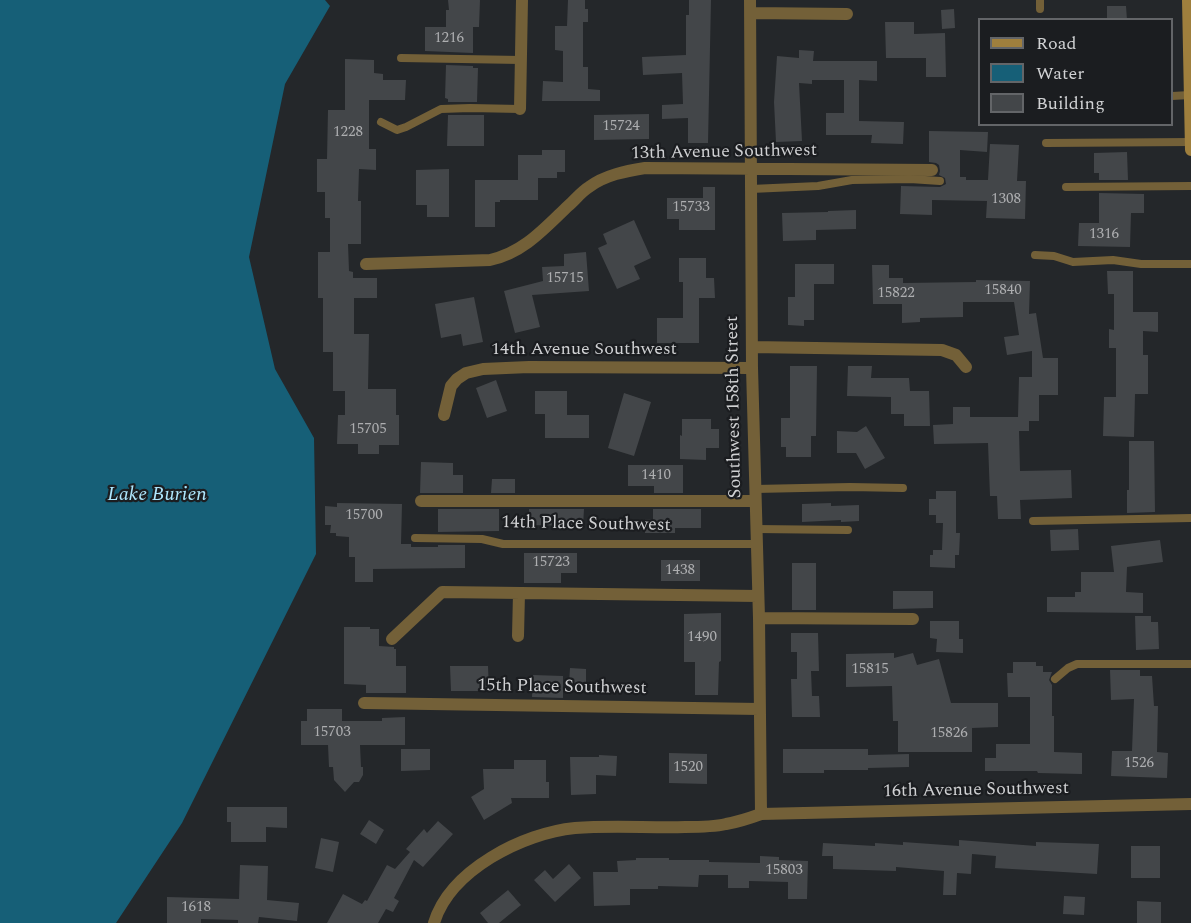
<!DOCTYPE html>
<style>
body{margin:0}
#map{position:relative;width:1191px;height:923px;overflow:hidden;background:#24272a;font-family:Spectral,serif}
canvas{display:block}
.legend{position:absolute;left:978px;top:18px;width:195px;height:108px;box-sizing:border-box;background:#1b1d20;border:2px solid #636568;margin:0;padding:8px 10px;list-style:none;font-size:18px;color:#d0d1d3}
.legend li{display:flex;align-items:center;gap:12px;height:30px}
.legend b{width:30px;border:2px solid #636568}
</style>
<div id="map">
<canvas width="1191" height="923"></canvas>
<ul class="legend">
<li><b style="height:8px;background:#9f7f3d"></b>Road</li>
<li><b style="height:16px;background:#165f77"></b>Water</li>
<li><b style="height:16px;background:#434649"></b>Building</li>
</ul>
</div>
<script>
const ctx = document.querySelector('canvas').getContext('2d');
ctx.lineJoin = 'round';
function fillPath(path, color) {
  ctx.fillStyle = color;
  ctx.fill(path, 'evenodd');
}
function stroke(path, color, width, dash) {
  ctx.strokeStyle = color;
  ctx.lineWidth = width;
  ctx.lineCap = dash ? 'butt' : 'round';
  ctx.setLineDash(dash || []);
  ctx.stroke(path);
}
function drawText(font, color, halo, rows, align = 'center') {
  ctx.font = font + ' Spectral,serif';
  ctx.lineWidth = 4.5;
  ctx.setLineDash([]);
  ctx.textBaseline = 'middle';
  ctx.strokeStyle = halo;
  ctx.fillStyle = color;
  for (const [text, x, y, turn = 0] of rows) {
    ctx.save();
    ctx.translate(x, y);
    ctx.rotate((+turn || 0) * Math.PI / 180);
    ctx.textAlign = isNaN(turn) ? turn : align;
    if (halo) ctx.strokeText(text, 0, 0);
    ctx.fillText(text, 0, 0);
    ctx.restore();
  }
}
const water = new Path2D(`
 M0,0h325l5,6 -45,78 -36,173 26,112 39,69 2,116 -134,269 -66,100h-116z`);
const building = new Path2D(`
 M448,0h32l-1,27h-6v26l-48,-2v-24h21v-17h3z
 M568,0h17v9h3v13h-5v45h5v22l12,1v11h-58l1,-20 20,1v-31l-8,-1v-24h12z
 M689,0h22l-3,143h-20v-25l-26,1v-14l21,-1 -1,-31 -39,2 -1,-18 44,-2v-40h3z
 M1107,6h19l1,14h-20z
 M954,9l1,19 -13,1 -1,-19z
 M885,22h29v12l31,-1 1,44h-20v-19h-40z
 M799,50l15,1 -1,10h64v20l-18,-1v41l45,1 -1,22 -32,-1 1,-8h-46v-22h18v-33h-32v4l-13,-1 3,58 -26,1 -2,-40 3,-46 22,2z
 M345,59l29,1v13l9,1v6h23l-1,20h-36v49h7v21l-17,-1 -1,32h3v43h-13l1,27 4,1v6h24v20h-23v36h15l-1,55h28v26h3v30h-20v9h-21v-10h-21l1,-29h7v-24h-12v-39h-10v-54h-5v-46h12v-34h-5v-26h-8v-33h10l1,-49h17z
 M446,65l27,1v2h5l-1,34h-29v-3l-3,-1z
 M649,114v25l-55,1v-25z
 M448,115h36v31h-37z
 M929,131l59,1 -1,20 -27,-2v27h6v3h22l2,-36 29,1 -2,36h9l-1,38 -39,-1 1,-17 -55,-1v15l-32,-1 1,-28 39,1 6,-3 -1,-6 -6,-3 1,-4 -1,-6 -3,-2 -7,-1z
 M542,150h23v22h-8v6h-19v22h-38v2h-5v25h-20v-47h43v-25h24z
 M1127,152l1,28h-29v-7h-5v-20z
 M449,169v48h-22v-12h-11v-35z
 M703,187h12v43h-36v-11h-12v-21h36z
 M1099,193l45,1v19h-13l-1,34 -52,-1 1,-23h20z
 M856,210v19l-40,1v10l-33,1 -1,-28 46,-1v-1z
 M634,220l17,38 -17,8 6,13 -23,10 -19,-41 9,-4 -4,-10z
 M586,252l3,39 -57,4 8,32 -25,6 -11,-42 39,-10 -1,-14 22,-1v-12z
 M679,258h27v20h8l1,20h-16v45h-42v-25h26v-36h-4z
 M795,264h39v20h-20v36h-10v6l-16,-1v-28h7z
 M872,265h17v13h14v5l73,-1v-2l54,1 -1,33 7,-1 7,45h15v37h-19v26h-10v10h-10l1,40 51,-1 1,28 -52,2 1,19h-23l-1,-23h-7l-2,-53 -54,1 -1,-19 20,-1v-17h17v10h48l1,-40h13v-26l-25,4 -3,-18 15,-2 -5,-33h-51v15l-43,1v4l-18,1v-19h-29z
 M1107,271h26v41h25v20l-15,-1v24h5v39h-13l-1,43 -31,-1 1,-39h12v-49h-7v-19l5,1v-36h-6z
 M474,297l9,45 -20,4 -2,-12 -20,4 -6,-34z
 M790,366h27l-1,70h-5v21h-25v-10h-5v-29h9z
 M848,366h24l-1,12h38l1,13h19l1,35h-26v-12h-13v-17l-44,-1z
 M496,380l11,31 -20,7 -11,-30z
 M535,391h32v24h22v23h-44v-24h-10z
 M624,393l27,9 -17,54 -26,-8z
 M682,419h29v10h8v19h-13v12l-26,-1v-24l2,1z
 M866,426l19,32 -20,11 -9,-16h-19v-22l20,1z
 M1129,441h25l1,71 -28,1v-23h2z
 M421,462l32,1v12h10v18h-43z
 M628,465h55v28h-29v-7h-26z
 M492,479h23v14h-24z
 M936,491h20v42h4l-1,22h-4v13l-25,-1v-12h3v-5h9l1,-27h-7v-8h-7v-16h7z
 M337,503l65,1 -1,40h10v3h27v-2h27v23l-92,1v13h-18v-25h-6v-20l-13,-1v-3h-6l1,-8h-6v-19l12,1z
 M831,503v3l28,-1v16l-18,1v-2l-39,2v-18z
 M438,509h61v22l-61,1z
 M529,509h55l-1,17 -54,-1z
 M653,509h48v19h-26v5h-30v-14l8,1z
 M1078,529l1,21 -28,1 -1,-21z
 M1160,540l3,22 -36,5 -1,25 17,1v20l-96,-1v-15h28v-5h6v-20h33l-3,-26z
 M524,553h53v20h-16v10h-37z
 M661,560h39v21h-39z
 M792,563h24v47h-24z
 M893,591h40v17l-40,1z
 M721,613v48l-2,1 -1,33h-23v-33h-11v-48z
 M1135,616h16v6h7l1,27 -23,1z
 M930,621h29v18h4v14l-27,-1 1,-13 -7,-1z
 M344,627h26v2h9v17l15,1v2h2v17h10v27h-40v-8l-22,-1z
 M791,633h27l1,38h-8l1,25h7l1,21h-28l-1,-38h6v-27h-6z
 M894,653v5l19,-5 4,12 22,-6 12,44h47v24l-26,1v24h-74v-31h-5l-1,-35 -46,1v-33z
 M1013,662h23v4h7v6h9l-3,8 3,5v31h2v36l28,1v21l-44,-1 -1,-2h-52v-13h11v-14h34v-47h-22l-1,-24h6z
 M450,666h38l1,25h-38z
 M570,668l16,1v16l-17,-1z
 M1110,670h30v6h12l2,30h4l-1,46 11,1 -1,25 -56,-2 1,-25h20l2,-52 -23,1z
 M533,675l30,1v22l-31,-1z
 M307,709h35v12h40v-3l23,-1v28h-45l1,22h2v8l-4,7h-5l-9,10 -11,-12 -1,-13h-4l-1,-22h-27v-24h6z
 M401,749h29v21l-29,1z
 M783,749h85v6l41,-1v13l-41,1v2h-44v3h-41z
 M669,753l38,1v30l-38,-1z
 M599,755l18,1 -1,20 -20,-1v19l-25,1 -1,-38h29z
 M514,760h32v22h3v16h-38l1,5 -28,17 -13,-23 13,-8 -1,-20h31z
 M227,807h60v21l-21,-1v15h-35v-20h-4z
 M369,820l15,10 -8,14 -16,-10z
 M438,821l15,13 -30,33 -9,-7 -20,38 5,3 -6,11 -7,-3 -8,14h-51l16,-29 19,10 3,-4 2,1 20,-36 8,4 15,-17 -4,-3 18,-20 3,4z
 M321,838l18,4 -6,30 -18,-4z
 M959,840l77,6v-4l63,2 -2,30 -102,-6 1,-12 -24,-2 -1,20 -14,-1 -1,22h-13l1,-24 -48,-4v4l-63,-2v-13h-11l1,-13 52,3v-3l28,2v-3l56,4z
 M1131,846h29v32h-29z
 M760,856l19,1v3l29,1 -1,38h-19v-17l-39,-1v7h-21v-13h-29l-1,12 -40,-1v3h-28v16l-36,1 -1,-34h25l-1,-11 19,-1v-2h33v2h40v2l51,1z
 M569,864l12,14 -26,24 -21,-22 11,-10 8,9z
 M240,865l28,1 -1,34 32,3 -2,18 -38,-4 -1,6h-20v-3l-37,-1v4h-34v-26l72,2z
 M508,890l13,15 -22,18h-11l-8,-10z
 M1064,896l21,1 -1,18 -21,-1z
 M1137,901l24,1v21h-24z`);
const lane = new Path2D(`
 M1040,9v-9
 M401,58l120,2
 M1172,96l18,-1
 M381,122l16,8 9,-3 35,-18 29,-1 50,1
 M1046,143l145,-1
 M1066,187l125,-1
 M751,189l67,-3 34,-6 58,-1 30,2
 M1035,255l19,1 19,6 40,-2 28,4h50
 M755,489l95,-2 53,1
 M1033,521l158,-3
 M756,529l92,1
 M415,538l67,1 21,5h253
 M1055,679l13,-11 9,-4h114`);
const street = new Path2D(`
 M750,0l2,368 7,250 2,196
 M751,13l96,1
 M520,109l2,-109
 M366,264l124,-4c33,-7 54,-31 78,-54 7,-6 13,-14 21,-19 16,-12 37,-16 56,-19l287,2
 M752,347l190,3 14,5 10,12
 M444,415l7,-29 6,-7 9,-6 17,-4 46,-2 223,1
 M421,501h334
 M759,618l154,1
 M518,636l1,-43
 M392,639l50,-47 316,4
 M364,703l395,6
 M434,923c16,-53 89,-90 141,-95 37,-3 74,0 110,-1 14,0 28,0 41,-3 12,-2 24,-6 35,-10l430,-10`);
const secondary = new Path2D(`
 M1188,0l3,150`);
const numberNames = [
 ["1216",449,39],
 ["15724",621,127],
 ["1228",348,133],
 ["1308",1006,200],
 ["15733",691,208],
 ["1316",1104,235],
 ["15715",565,279],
 ["15840",1003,291],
 ["15822",896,294],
 ["15705",368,430],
 ["1410",656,476],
 ["15700",364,516],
 ["15723",551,563],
 ["1438",680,571],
 ["1490",702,638],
 ["15815",870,670],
 ["15703",332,733],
 ["15826",949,734],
 ["1526",1139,764],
 ["1520",688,768],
 ["15803",784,871],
 ["1618",196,908]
];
const streetNames = [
 ["13th Avenue Southwest",724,153,-1],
 ["14th Avenue Southwest",584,350],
 ["Southwest 158th Street",735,407,-91],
 ["14th Place Southwest",586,525,1],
 ["15th Place Southwest",562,688,1],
 ["16th Avenue Southwest",976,791,-1]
];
const waterNames = [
 ["Lake Burien",157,496]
];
fillPath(water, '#165f77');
fillPath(building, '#434649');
stroke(lane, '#736038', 8);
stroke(street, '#736038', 12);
stroke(secondary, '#9f7f3d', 12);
drawText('15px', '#adaeb0', null, numberNames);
drawText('18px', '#d0d1d3', '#1b1d20', streetNames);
drawText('italic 20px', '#afe7fd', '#1b1d20', waterNames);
</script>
